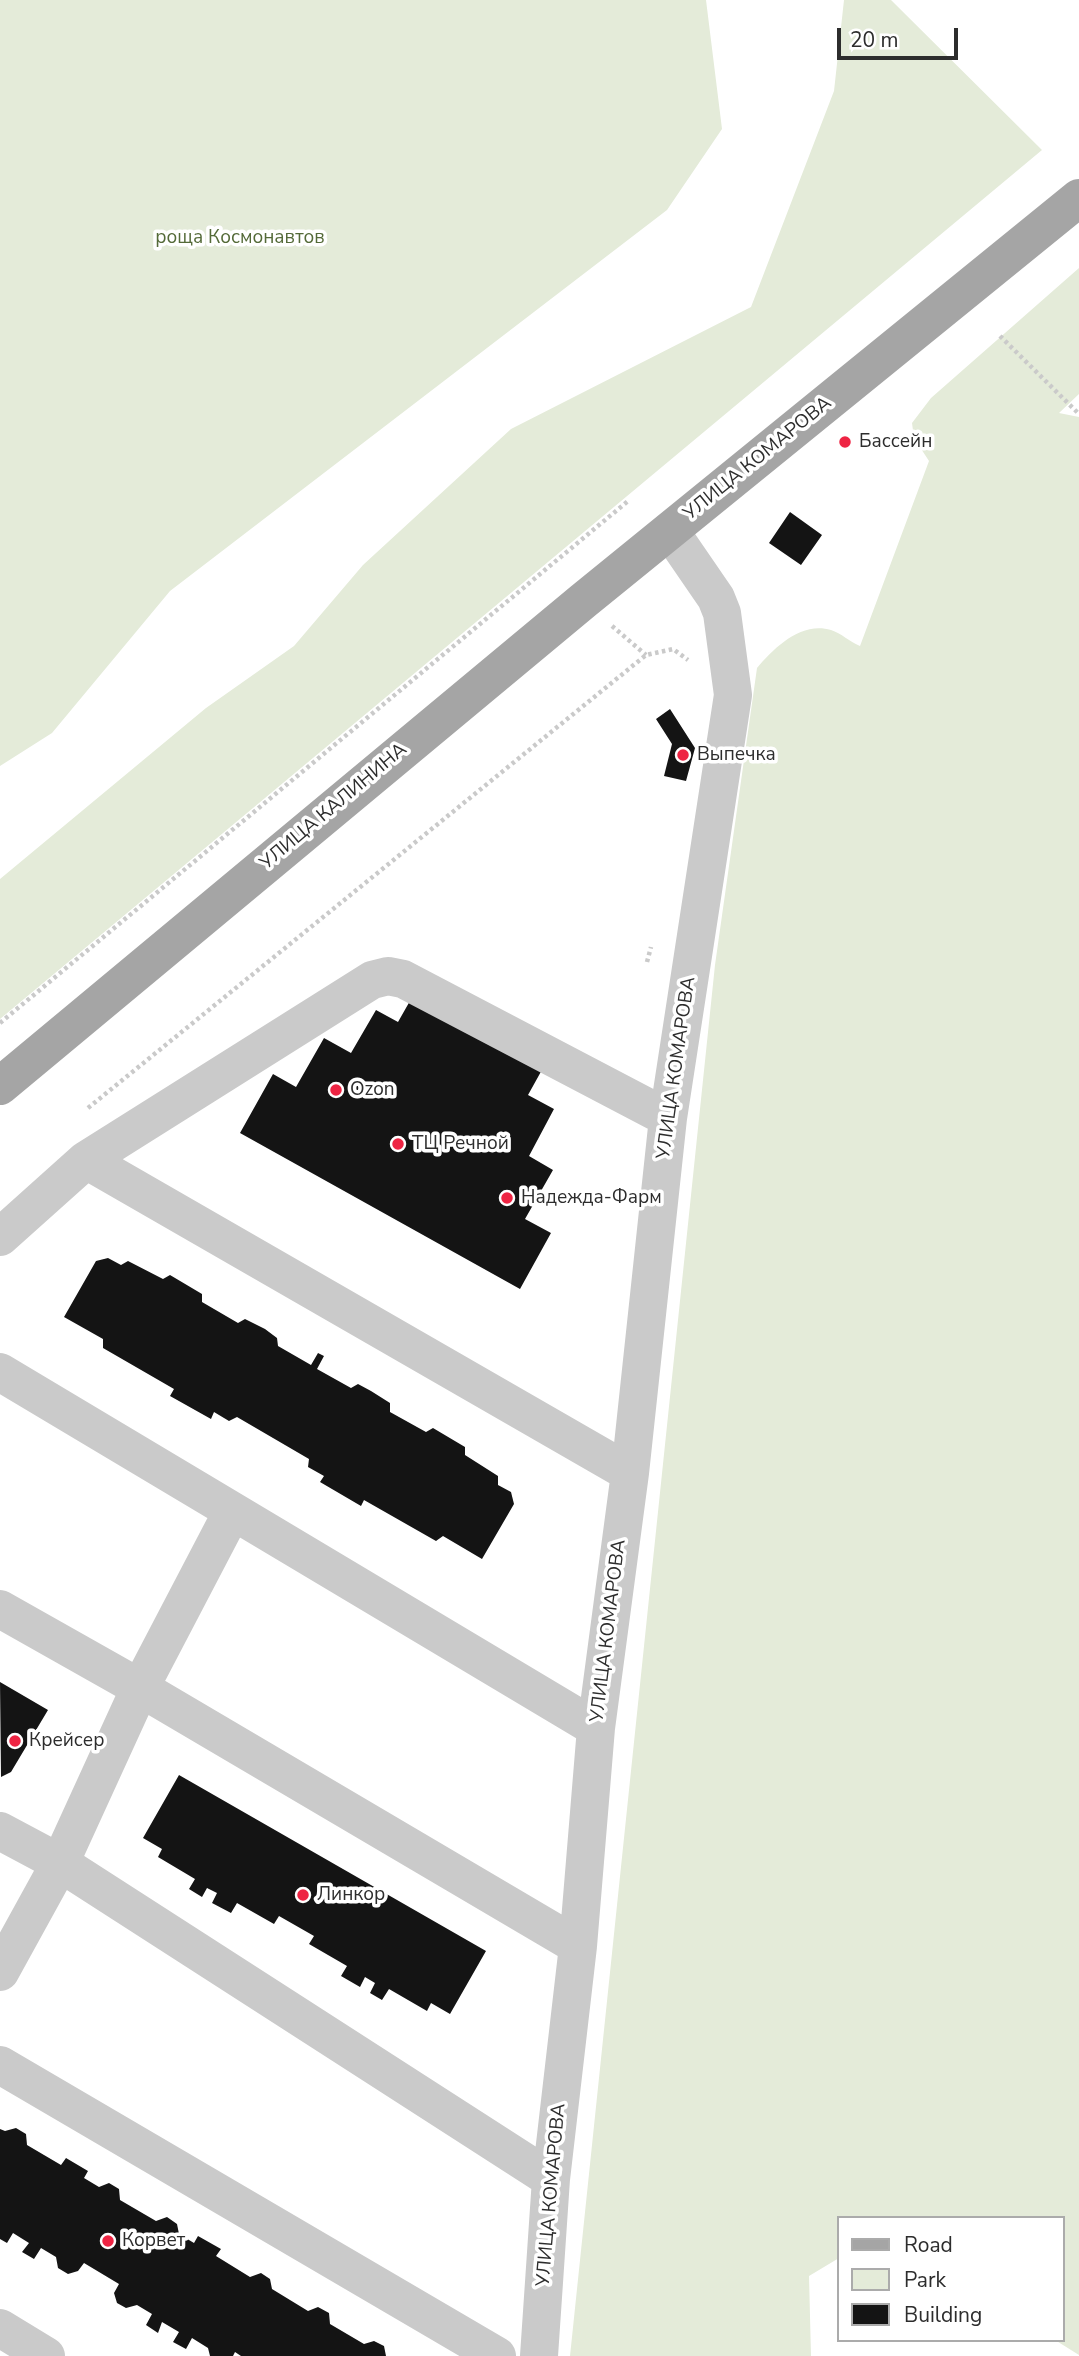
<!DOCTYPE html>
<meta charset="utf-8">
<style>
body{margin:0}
#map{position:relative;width:1079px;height:2356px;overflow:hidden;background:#fff;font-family:"Nunito Sans",sans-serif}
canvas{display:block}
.legend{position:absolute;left:837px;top:2216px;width:228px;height:126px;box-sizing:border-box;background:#fff;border:2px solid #ababab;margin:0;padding:9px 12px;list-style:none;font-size:21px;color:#2d2d2d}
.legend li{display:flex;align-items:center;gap:14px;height:35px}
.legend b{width:35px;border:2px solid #ababab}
.scale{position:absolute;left:837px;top:28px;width:121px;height:32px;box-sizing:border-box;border:4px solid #2d2d2d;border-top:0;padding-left:9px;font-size:21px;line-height:24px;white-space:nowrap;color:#2d2d2d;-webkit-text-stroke:5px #fff;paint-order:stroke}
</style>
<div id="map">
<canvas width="1079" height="2356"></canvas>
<ul class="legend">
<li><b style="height:9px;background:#a5a5a5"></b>Road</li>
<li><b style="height:19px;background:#e4ebd9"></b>Park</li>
<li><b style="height:19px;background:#141414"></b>Building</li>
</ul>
<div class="scale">20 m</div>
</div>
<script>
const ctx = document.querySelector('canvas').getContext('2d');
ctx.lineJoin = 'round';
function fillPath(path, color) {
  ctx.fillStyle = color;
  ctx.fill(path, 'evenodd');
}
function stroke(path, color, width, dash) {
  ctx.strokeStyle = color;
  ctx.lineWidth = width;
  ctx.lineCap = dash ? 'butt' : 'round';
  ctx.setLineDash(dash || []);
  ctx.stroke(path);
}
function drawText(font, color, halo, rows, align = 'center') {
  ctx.font = font + ' "Nunito Sans",sans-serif';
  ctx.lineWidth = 7;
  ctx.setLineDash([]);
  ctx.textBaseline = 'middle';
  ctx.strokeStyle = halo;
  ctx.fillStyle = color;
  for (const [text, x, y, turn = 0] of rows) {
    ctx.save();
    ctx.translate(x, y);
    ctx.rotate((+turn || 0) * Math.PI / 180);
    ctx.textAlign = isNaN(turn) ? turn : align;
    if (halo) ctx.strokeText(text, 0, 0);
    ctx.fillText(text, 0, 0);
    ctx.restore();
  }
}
const green = new Path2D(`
 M0,0h706l16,129 -55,81 -497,381 -118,142 -52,33z
 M844,0h47l151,150 -1042,869v-140l206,-171 88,-62 69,-81 148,-136 240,-122 83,-216z
 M1079,268v126l-20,19 20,4v1938l-24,-15h8v-122h-224v40l-30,18 2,80h-241l145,-1391 42,-297c17,-20 44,-47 74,-38 10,3 19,12 29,16l69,-185 -15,-23 -2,-15 19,-25z`);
const building = new Path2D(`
 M790,512l32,23 -21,30 -32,-22z
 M670,709l25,39 -9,33 -22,-5 8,-32 -16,-25z
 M423,978l130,72 -25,45 26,14 -25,47 24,14 -28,49 26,14 -31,56 -280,-156 33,-59 23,13 28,-49 27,15 25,-43 22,12z
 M108,1258l13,7 7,-4 35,18 7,-4 32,19v8l36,21 7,-4 20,10 12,9 1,8 33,19 7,-12 6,3 -7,13 34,19 7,-4 13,7 19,12v9l36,20 7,-4 32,19v8l33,21v9l13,7 3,12 -32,55 -39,-23 -7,5 -72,-41 -3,6 -41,-24 4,-6 -16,-9 1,-8 -72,-42 -8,4 -15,-9 -3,7 -41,-23 4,-7 -71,-41v-9l-39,-22 32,-56z
 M0,1682l48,28 -37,62 -10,5z
 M179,1775l307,176 -36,63 -19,-11 -4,8 -38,-22 -7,11 -12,-7 5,-10 -10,-6 -5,10 -19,-11 6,-10 -38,-22 5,-8 -35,-20 -5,8 -37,-21 -6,10 -19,-10 5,-10 -10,-5 -5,9 -13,-8 6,-10 -37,-22 4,-8 -19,-11z
 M16,2128l10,6 1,11 34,20 5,-7 22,13 -4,7 15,9 10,-4 10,6 1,11 36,21 11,-4 10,7 2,10 15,9 4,-7 23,13 -5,7 34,21 11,-4 9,6 2,10 36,22 10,-4 11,6 1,11 34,20 10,-3 10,5 2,10h-145l-6,-4 -2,4h-23l-2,-8 -16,-10 -6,11 -13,-7 6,-10 -17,-10 -4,11 -12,-8 6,-11 -15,-9 -11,3 -9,-5 -3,-10 5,-9 -35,-21 -6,8 -10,3 -10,-6 -2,-11 -15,-9 -7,11 -12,-7 7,-9 -16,-10 -6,10 -7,-4v-110l5,2z`);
const path = new Path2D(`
 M1000,336l79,78
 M612,626l34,29
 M647,962l4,-15
 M0,1023l628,-522
 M88,1108l558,-453 27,-6 15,11`);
const minor = new Path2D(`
 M86,1160l544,313
 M0,1237l86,-77 286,-180 16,-4 15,3 265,139
 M0,1372l596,356
 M0,1609l140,79 438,258
 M0,1831l60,32 491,316
 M0,1972l60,-109 80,-175 92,-176
 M0,2065l497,291
 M0,2328l46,28
 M539,2356l12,-177 27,-233 18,-218 34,-255 38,-355 65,-423 -11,-82 -6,-15 -46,-67`);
const major = new Path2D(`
 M0,1086l583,-485 496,-403`);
const markers = [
 [845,442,7,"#ee2443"],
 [683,755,7,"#ee2443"],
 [336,1090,7,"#ee2443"],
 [398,1144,7,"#ee2443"],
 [507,1198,7,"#ee2443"],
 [15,1741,7,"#ee2443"],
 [303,1895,7,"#ee2443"],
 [108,2241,7,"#ee2443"]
];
const parkNames = [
 ["роща Космонавтов",240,238]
];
const poiNames = [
 ["Бассейн",859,442],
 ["Выпечка",697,755],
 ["Ozon",350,1090],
 ["ТЦ Речной",412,1144],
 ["Надежда-Фарм",521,1198],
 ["Крейсер",29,1741],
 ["Линкор",317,1895],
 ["Корвет",122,2241]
];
const streetNames = [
 ["УЛИЦА КОМАРОВА",758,459,-39],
 ["УЛИЦА КАЛИНИНА",334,807,-40],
 ["УЛИЦА КОМАРОВА",677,1068,-82],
 ["УЛИЦА КОМАРОВА",609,1631,-83],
 ["УЛИЦА КОМАРОВА",552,2195,-85]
];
fillPath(green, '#e4ebd9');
fillPath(building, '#141414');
stroke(path, '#cacaca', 4.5, [3.5, 3.5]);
stroke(minor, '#cacaca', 38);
stroke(major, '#a5a5a5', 38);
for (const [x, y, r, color] of markers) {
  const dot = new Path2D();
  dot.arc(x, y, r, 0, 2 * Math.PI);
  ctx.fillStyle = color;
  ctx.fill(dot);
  stroke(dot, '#fff', 2.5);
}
drawText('19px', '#546a38', '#fff', parkNames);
drawText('19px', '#2d2d2d', '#fff', poiNames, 'left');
drawText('19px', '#2d2d2d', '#fff', streetNames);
</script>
